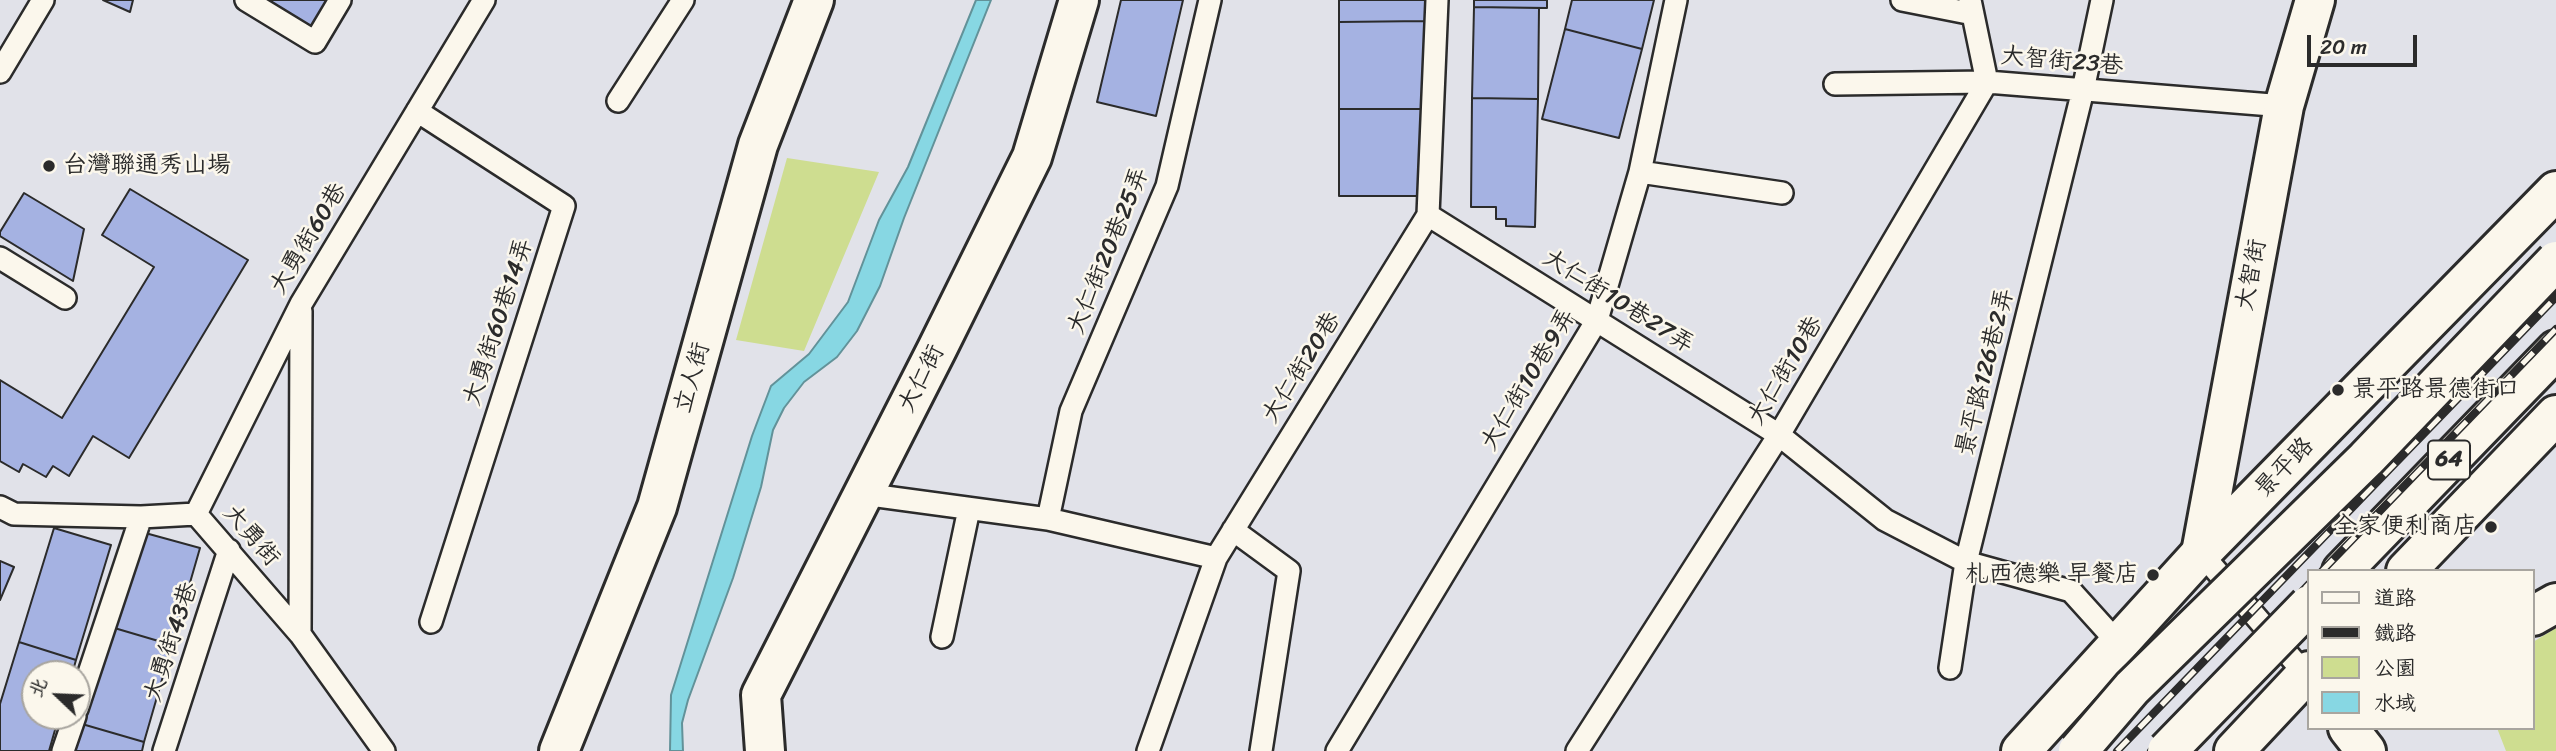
<!DOCTYPE html>
<meta charset="utf-8">
<style>
body{margin:0}
#map{position:relative;width:2556px;height:751px;overflow:hidden;background:#e1e2e9;font-family:Sriracha,"LXGW WenKai TC",sans-serif}
canvas{display:block}
.legend{position:absolute;left:2307px;top:569px;width:228px;height:161px;box-sizing:border-box;background:#fbf7ec;border:2px solid #a8a59f;margin:0;padding:9px 12px;list-style:none;font-size:21px;color:#2b2b2b}
.legend li{display:flex;align-items:center;gap:14px;height:35px}
.legend b{width:35px;border:2px solid #a8a59f}
.north{position:absolute;left:21px;top:660px;width:70px;height:70px;box-sizing:border-box;background:#fbf7ec;border:2px solid #a8a59f;border-radius:50%;rotate:293deg;font-size:19px;font-weight:700;line-height:28px;text-align:center;color:#2b2b2b}
.north::after{content:'';display:block;margin:auto;width:24px;height:32px;background:#2b2b2b;clip-path:polygon(50% 0,100% 100%,50% 72%,0 100%)}
.scale{position:absolute;left:2307px;top:35px;width:110px;height:32px;box-sizing:border-box;border:4px solid #2b2b2b;border-top:0;padding-left:9px;font-size:21px;line-height:24px;white-space:nowrap;color:#2b2b2b;-webkit-text-stroke:5px #fbf7ec;paint-order:stroke}
</style>
<div id="map">
<canvas width="2556" height="751"></canvas>
<ul class="legend">
<li><b style="height:9px;background:#fbf7ec"></b>道路</li>
<li><b style="height:9px;background:#2b2b2b"></b>鐵路</li>
<li><b style="height:19px;background:#cedd90"></b>公園</li>
<li><b style="height:19px;background:#87d7e3"></b>水域</li>
</ul>
<div class="north">北</div>
<div class="scale">20 m</div>
</div>
<script>
const ctx = document.querySelector('canvas').getContext('2d');
ctx.lineJoin = 'round';
function fillPath(path, color) {
  ctx.fillStyle = color;
  ctx.fill(path, 'evenodd');
}
function stroke(path, color, width, dash) {
  ctx.strokeStyle = color;
  ctx.lineWidth = width;
  ctx.lineCap = dash ? 'butt' : 'round';
  ctx.setLineDash(dash || []);
  ctx.stroke(path);
}
function drawText(font, color, halo, rows, align = 'center') {
  ctx.font = font + ' Sriracha,"LXGW WenKai TC",sans-serif';
  ctx.lineWidth = 5;
  ctx.setLineDash([]);
  ctx.textBaseline = 'middle';
  ctx.strokeStyle = halo;
  ctx.fillStyle = color;
  for (const [text, x, y, turn = 0] of rows) {
    ctx.save();
    ctx.translate(x, y);
    ctx.rotate((+turn || 0) * Math.PI / 180);
    ctx.textAlign = isNaN(turn) ? turn : align;
    if (halo) ctx.strokeText(text, 0, 0);
    ctx.fillText(text, 0, 0);
    ctx.restore();
  }
}
const green = new Path2D(`
 M787,158l92,14 -75,179 -68,-11z
 M2556,628v123h-50l-9,-23h36v-86z`);
const water = new Path2D(`
 M976,0h15l-87,218 -24,68 -23,45 -20,26 -33,25 -20,26 -11,22 -12,57 -28,91 -45,122 -6,23 1,28h-13l1,-56 81,-259 19,-50 38,-32 39,-52 31,-82 29,-53z`);
const building = new Path2D(`
 M103,0h30l-3,12z
 M264,0h64l-17,29z
 M1121,0h62l-27,116 -59,-14z
 M1339,0h87v21l-87,1z
 M1474,0h73v8l-73,-1z
 M1572,0h82l-12,49 -77,-20z
 M1474,7l65,1 -1,91 -66,-1z
 M1426,21v88h-87v-87z
 M1565,29l77,20 -23,89 -77,-19z
 M1472,98l66,1 -3,128 -29,-1v-7h-10v-12h-25z
 M1339,109h87v87h-87z
 M130,189l118,71 -119,198 -36,-22 -24,40 -16,-10 -7,11 -23,-13 -4,8 -19,-11v-81l62,38 92,-151 -52,-32z
 M24,193l60,36 -11,52 -73,-45v-4z
 M54,528l57,17 -35,115 -57,-18z
 M138,531l62,17 -28,97 -61,-18z
 M0,561l14,6 -14,33z
 M111,627l61,18 -28,97 -62,-18z
 M19,642l57,18 -4,14h-37v42h24l-10,35h-49v-47z
 M82,724l62,18 -2,9h-68z`);
const lane = new Path2D(`
 M246,0l69,42 25,-42
 M1902,0l71,14
 M0,72l43,-72
 M1835,84l152,-2 297,24
 M618,101l65,-101
 M417,111l147,95 -133,416
 M1640,172l142,21
 M1428,215l351,220 106,85 81,42 105,29 47,52
 M0,258l65,40
 M863,494l185,25 168,39
 M0,507l14,7 127,3 55,-3
 M196,514l105,-210 183,-304
 M196,514l104,120 84,117
 M1048,519l23,-108 96,-225 43,-186
 M1233,530l56,41 -28,180
 M2201,553l105,122
 M300,634l1,-323
 M942,637l27,-128
 M1950,668l16,-106 117,-472 19,-90
 M77,709l64,-192
 M63,751l12,-35
 M164,751l65,-201
 M1148,751l68,-193 212,-343 9,-215
 M1337,751l260,-431 43,-148 36,-172
 M1577,751l202,-316 208,-353 -17,-82`);
const street = new Path2D(`
 M2201,553l83,-447 31,-106
 M2533,616l23,-13
 M2348,728l18,23
 M559,751l98,-244 101,-362 56,-145
 M765,751l-4,-56 176,-346 95,-192 47,-157`);
const secondary = new Path2D(`
 M2406,571l150,-156
 M2021,751l180,-198 355,-362
 M2234,751l75,-80`);
const highway = new Path2D(`
 M2342,571l214,-221`);
const rail = new Path2D(`
 M2322,571l234,-242
 M2117,751l439,-454
 M2151,751l158,-167`);
const highwayBridge = new Path2D(`
 M2078,751l54,-63 234,-229 190,-198
 M2167,751l142,-146`);
const markers = [
 [49,166,7,"#2b2b2b"],
 [2338,390,7,"#2b2b2b"],
 [2491,527,7,"#2b2b2b"],
 [2153,575,7,"#2b2b2b"]
];
const shields = [
 [2449,460,42]
];
const shieldNames = [
 ["64",2449,460]
];
const streetNames = [
 ["大智街23巷",2062,62,5],
 ["大勇街60巷",309,239,-59],
 ["大仁街20巷25弄",1109,251,-68],
 ["大智街",2252,275,-79],
 ["大仁街10巷27弄",1618,302,32],
 ["大勇街60巷14弄",499,322,-72],
 ["大仁街20巷",1302,368,-58],
 ["大仁街10巷",1786,371,-59],
 ["景平路126巷2弄",1986,372,-76],
 ["立人街",693,378,-74],
 ["大仁街",922,379,-63],
 ["大仁街10巷9弄",1529,380,-59],
 ["景平路",2285,468,-46],
 ["大勇街",251,536,49],
 ["大勇街43巷",172,642,-72]
];
const poiNames = [
 ["台灣聯通秀山場",63,166],
 ["景平路景德街口",2352,390],
 ["全家便利商店",2477,527,"right"],
 ["札西德樂 早餐店",2139,575,"right"]
];
fillPath(green, '#cedd90');
fillPath(water, '#87d7e3');
stroke(water, '#629299', 2);
fillPath(building, '#a5b2e2');
stroke(building, '#2b2b2b', 2);
stroke(lane, '#2b2b2b', 26);
stroke(street, '#2b2b2b', 44);
stroke(secondary, '#2b2b2b', 44);
stroke(highway, '#2b2b2b', 44);
stroke(lane, '#fbf7ec', 21);
stroke(street, '#fbf7ec', 38);
stroke(secondary, '#fbf7ec', 38);
stroke(highway, '#fbf7ec', 38);
stroke(rail, '#2b2b2b', 8);
stroke(rail, '#fbf7ec', 5, [16]);
stroke(highwayBridge, '#2b2b2b', 44, []);
stroke(highwayBridge, '#fbf7ec', 38);
for (const [x, y, r, color] of markers) {
  const dot = new Path2D();
  dot.arc(x, y, r, 0, 2 * Math.PI);
  ctx.fillStyle = color;
  ctx.fill(dot);
  stroke(dot, '#fbf7ec', 2.5);
}
for (const [x, y, w] of shields) {
  const box = new Path2D();
  box.roundRect(x - w / 2, y - 19.5, w, 39, 5);
  ctx.fillStyle = '#fbf7ec';
  ctx.fill(box);
  stroke(box, '#2b2b2b', 2);
}
drawText('bold 23px', '#2b2b2b', null, shieldNames);
drawText('24px', '#2b2b2b', '#fbf7ec', streetNames);
drawText('24px', '#2b2b2b', '#fbf7ec', poiNames, 'left');
</script>
